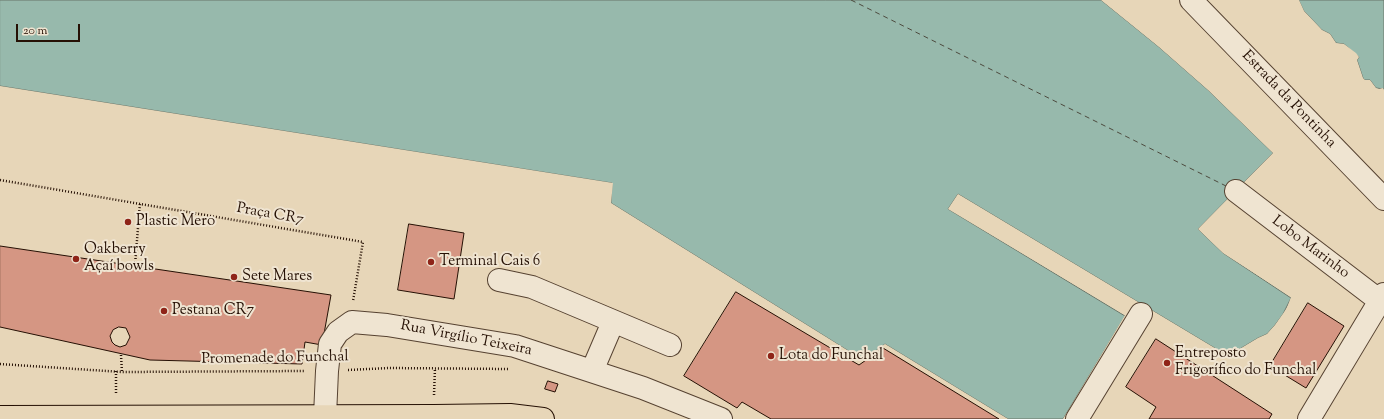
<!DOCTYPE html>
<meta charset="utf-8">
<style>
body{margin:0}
#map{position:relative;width:1384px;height:419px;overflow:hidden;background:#e7d6b8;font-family:"Sorts Mill Goudy",serif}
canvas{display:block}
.scale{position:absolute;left:16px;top:24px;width:64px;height:18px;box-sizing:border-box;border:2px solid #251004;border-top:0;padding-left:5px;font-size:12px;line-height:14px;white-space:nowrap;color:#251004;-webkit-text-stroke:3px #efe4d1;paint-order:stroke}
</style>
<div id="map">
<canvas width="1384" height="419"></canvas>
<div class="scale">20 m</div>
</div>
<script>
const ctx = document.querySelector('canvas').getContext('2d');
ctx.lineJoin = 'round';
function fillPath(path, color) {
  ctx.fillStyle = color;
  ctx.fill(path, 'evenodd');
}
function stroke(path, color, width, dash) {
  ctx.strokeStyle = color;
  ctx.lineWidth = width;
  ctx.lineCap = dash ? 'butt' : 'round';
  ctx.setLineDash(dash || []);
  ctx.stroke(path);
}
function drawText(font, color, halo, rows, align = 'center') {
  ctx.font = font + ' "Sorts Mill Goudy",serif';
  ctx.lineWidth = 4;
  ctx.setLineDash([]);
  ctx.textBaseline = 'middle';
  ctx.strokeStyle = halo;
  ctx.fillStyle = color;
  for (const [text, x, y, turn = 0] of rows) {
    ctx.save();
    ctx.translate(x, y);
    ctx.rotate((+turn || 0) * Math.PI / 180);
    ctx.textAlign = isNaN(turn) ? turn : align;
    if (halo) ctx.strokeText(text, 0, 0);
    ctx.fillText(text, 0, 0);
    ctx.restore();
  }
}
const water = new Path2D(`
 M0,0h1101l58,47 49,43 65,63 -75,76 25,24 68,45 -8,16 -8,11 -8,9 -9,4 -30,18 -270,-162 -10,15 177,107 -62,103h-55l-123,-75 -22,16 -252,-157 1,-20 -612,-97z
 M1299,0h85v89l-8,-1 -6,-8h-5l-2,-2 -6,-18 2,-3 -15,-13 -8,-1 -6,-9 -8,-4 -18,-19z`);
const pier = new Path2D(`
 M1101,0h3l56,45 50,43 64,64v3l-73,74 23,22 69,46 -8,18 -8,11 -9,10 -40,22 -270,-162 -7,12 176,107 -62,104h-2l62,-104 -177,-106 10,-15 270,162 30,-18 9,-4 8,-9 12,-17 4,-11 -68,-44 -25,-24 75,-76 -65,-63 -49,-43z
 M1297,0h2l5,11 18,19 8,4 6,9 8,1 12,9 3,4 -2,3 6,18 2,2h5l6,8 3,1 4,-1 1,3h-6l-3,-1 -6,-8 -5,-1 -2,-2 -7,-19 1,-3 -1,-2 -12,-9 -8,-1 -6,-10 -8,-3 -18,-19z
 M0,86l613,97 -2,20 252,157 22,-16 123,75h-4l-119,-73 -21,15 -2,1 -253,-158 2,-19 -611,-97z`);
const ferry = new Path2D(`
 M851,0l375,186`);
const building = new Path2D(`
 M409,224l55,9 -10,66 -56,-9z
 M0,246l331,49 -9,50 -17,-3 -3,22 -152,-4 -150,-33zM119,327l7,1 4,9 -4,8 -6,2 -5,-2 -3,-3 -2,-6 3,-6z
 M736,292l123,73 24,-17 116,71h-228l-29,-17 -5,6 -53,-32z
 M1308,303l36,23 -38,62 -36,-22z
 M1156,339l116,75 -3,5h-120l7,-12 -30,-20z
 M548,381l10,3 -3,8 -10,-3z`);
const path = new Path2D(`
 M0,180l363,62 -10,59
 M135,265l5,-62
 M121,355l1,17
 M0,364l122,8 183,-1
 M348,370l41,-2 120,1
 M116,371v24
 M434,395l1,-27`);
const minor = new Path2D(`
 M1191,0l193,199
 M1236,191l148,113
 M499,280l33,7 138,58
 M592,371l21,-49
 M325,416l2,-45 3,-27 8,-12 14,-10 35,3 128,21 128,42 78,31
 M1077,419l64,-105
 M1309,419l75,-125`);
const major = new Path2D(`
 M0,417l434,-1 76,-1 33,4`);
const markers = [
 [128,222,4,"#8f2418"],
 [76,259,4,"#8f2418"],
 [431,262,4,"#8f2418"],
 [234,277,4,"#8f2418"],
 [164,311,4,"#8f2418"],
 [771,356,4,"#8f2418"],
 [1167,363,4,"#8f2418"]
];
const streetNames = [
 ["Estrada da Pontinha",1288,100,46],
 ["Praça CR7",270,215,10],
 ["Lobo Marinho",1310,248,37],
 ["Rua Virgílio Teixeira",466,339,11],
 ["Promenade do Funchal",275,359,-1]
];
const poiNames = [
 ["Plastic Mero",136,222],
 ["Oakberry",84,250],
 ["Açaí bowls",84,267],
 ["Terminal Cais 6",439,262],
 ["Sete Mares",242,277],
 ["Pestana CR7",172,311],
 ["Entreposto",1175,354],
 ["Frigorífico do Funchal",1175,371],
 ["Lota do Funchal",779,356]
];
fillPath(water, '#97b9ac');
stroke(water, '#697569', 1);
fillPath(pier, '#e7d6b8');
stroke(ferry, '#4d4b3f', 1, [5, 4]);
fillPath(building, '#d59683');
stroke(building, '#251004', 1);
stroke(minor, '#564231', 24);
stroke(major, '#251004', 24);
stroke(path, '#251004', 2.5, [1, 2]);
stroke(minor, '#efe4d1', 22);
stroke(major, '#e7d6b8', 22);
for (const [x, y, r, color] of markers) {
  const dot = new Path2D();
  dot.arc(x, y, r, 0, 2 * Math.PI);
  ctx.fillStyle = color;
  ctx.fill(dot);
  stroke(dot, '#efe4d1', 1.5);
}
drawText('15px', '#251004', '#efe4d1', streetNames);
drawText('15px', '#251004', '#efe4d1', poiNames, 'left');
</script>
